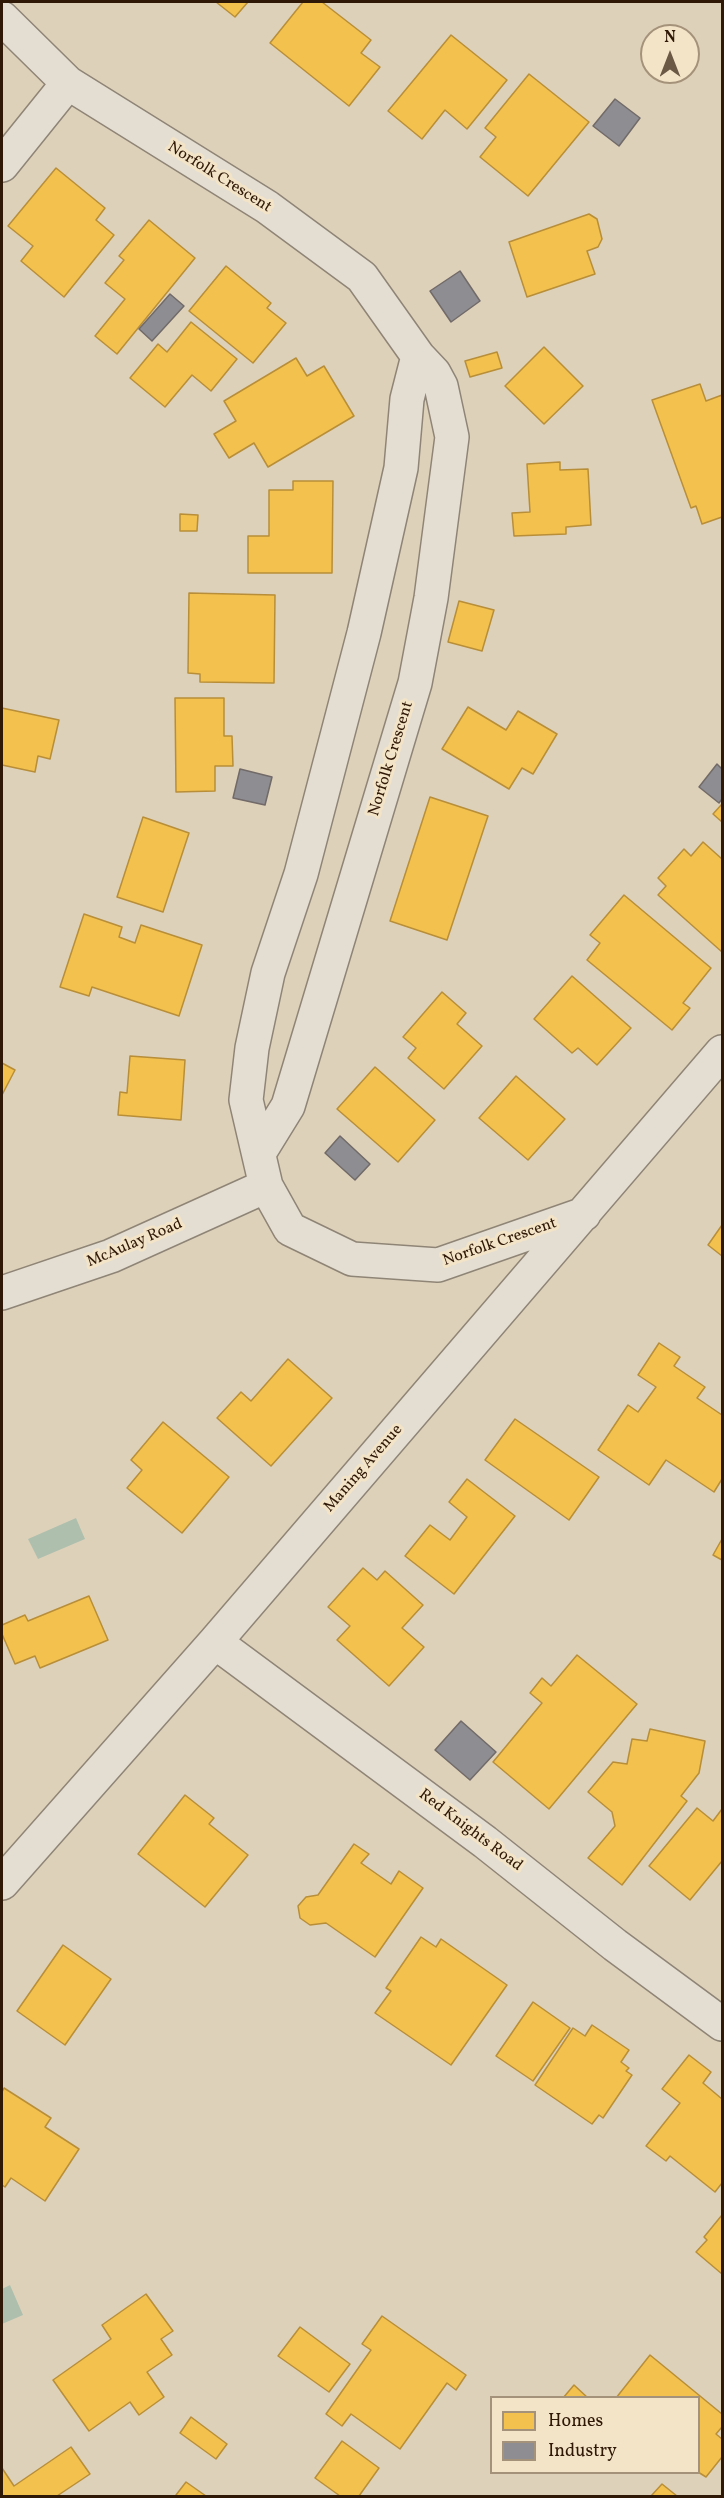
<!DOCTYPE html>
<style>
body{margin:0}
#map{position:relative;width:724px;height:2498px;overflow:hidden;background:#ded1ba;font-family:Vollkorn,serif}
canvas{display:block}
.frame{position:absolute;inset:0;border:3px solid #2f1806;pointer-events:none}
.legend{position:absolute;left:490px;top:2396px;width:210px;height:78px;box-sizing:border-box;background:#f3e4c8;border:2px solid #a5927a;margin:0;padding:8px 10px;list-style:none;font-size:18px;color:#2f1806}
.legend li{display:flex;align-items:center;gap:12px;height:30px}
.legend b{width:30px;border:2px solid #a5927a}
.north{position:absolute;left:640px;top:24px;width:60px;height:60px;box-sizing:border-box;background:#f3e4c8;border:2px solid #a5927a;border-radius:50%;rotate:0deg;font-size:16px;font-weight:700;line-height:24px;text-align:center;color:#2f1806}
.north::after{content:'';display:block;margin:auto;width:21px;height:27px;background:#6c5945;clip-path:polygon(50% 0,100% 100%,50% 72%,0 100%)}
</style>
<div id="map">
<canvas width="724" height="2498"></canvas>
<div class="frame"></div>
<ul class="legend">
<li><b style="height:16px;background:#f2c14e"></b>Homes</li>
<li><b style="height:16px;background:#8d8d92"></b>Industry</li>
</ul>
<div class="north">N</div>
</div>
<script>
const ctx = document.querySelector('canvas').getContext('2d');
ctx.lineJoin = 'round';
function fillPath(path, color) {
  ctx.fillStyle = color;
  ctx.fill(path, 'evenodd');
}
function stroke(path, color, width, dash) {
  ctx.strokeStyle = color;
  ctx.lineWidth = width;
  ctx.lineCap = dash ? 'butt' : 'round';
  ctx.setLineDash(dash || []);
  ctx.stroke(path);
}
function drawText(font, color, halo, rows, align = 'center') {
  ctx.font = font + ' Vollkorn,serif';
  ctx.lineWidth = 6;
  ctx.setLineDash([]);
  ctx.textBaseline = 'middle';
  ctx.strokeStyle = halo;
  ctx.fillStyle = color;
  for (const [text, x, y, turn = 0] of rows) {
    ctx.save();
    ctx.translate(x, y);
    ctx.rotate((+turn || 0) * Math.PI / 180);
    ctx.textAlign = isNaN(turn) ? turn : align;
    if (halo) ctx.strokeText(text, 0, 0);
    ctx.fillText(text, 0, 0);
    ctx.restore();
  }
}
const water = new Path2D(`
 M76,1518l9,21 -47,20 -10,-20z
 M10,2285l13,30 -21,9v-35z`);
const homes = new Path2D(`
 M216,2h32l-13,15z
 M303,2h19l49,38 -10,13 19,14 -31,39 -79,-63z
 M451,35l56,45 -40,49 -22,-19 -23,29 -34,-28z
 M529,74l60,48 -61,74 -48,-39 16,-20 -11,-9z
 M56,168l49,40 -9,12 18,15 -50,62 -43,-36 12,-15 -25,-20z
 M589,214l8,5 5,20 -4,8 -11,4 8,23 -68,23 -18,-55z
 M149,220l46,38 -78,96 -22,-18 30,-37 -20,-16 19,-23 -5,-4z
 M226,266l45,37 -4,5 19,15 -33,40 -64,-52z
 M191,322l46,37 -26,32 -19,-16 -27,32 -35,-29 28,-34 9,8z
 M544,347l39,39 -39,38 -39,-38z
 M497,352l5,16 -32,9 -5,-16z
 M296,358l11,18 17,-10 30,50 -86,51 -14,-24 -25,15 -15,-24 22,-13 -12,-20z
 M700,384l6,17 16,-6v122l-20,7 -6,-18 -5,2 -39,-108z
 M560,462v8l28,-1 3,56 -25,2v7l-52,2 -2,-23 18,-1 -3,-48z
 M293,481h40l-1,92h-84v-37h21v-46h24z
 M180,514l18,1 -1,16h-17z
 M189,593l86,2 -1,88 -74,-1v-8l-12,-1z
 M459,601l35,9 -12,41 -34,-9z
 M175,698h49v38h8l1,30h-18v25l-39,1z
 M468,707l38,23 12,-19 39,23 -24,40 -11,-6 -13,21 -67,-40z
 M2,708l57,12 -9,39 -12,-3 -3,16 -33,-7z
 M430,797l58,19 -41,124 -57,-19z
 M722,804v18l-9,-8z
 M143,817l46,16 -26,79 -46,-15z
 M703,842l19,17v93l-64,-57 8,-9 -8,-8 26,-29 7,7z
 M624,895l87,73 -28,35 7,5 -18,22 -85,-70 13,-17 -10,-8z
 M84,914l38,13 -3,10 16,6 6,-18 61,20 -23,71 -87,-29 -3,9 -29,-9z
 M572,976l59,52 -34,37 -19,-17 -6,5 -38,-34z
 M442,992l24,21 -9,11 25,22 -38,43 -36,-31 8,-10 -13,-11z
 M130,1056l55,4 -4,60 -63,-5 2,-23 7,1z
 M2,1063l13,7 -13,25z
 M375,1067l60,53 -37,42 -61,-53z
 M516,1076l49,43 -37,41 -49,-42z
 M722,1225v31l-14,-11z
 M659,1343l21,14 -6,9 31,21 -8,11 25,17v64l-8,13 -48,-32 -17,25 -51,-35 30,-45 10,7 18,-25 -18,-12z
 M288,1359l44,39 -61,68 -54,-48 24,-26 10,9z
 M515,1419l84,58 -30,43 -84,-60z
 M163,1422l66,55 -47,56 -55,-45 15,-18 -11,-10z
 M467,1479l48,37 -61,78 -49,-38 25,-31 20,15 17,-23 -18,-15z
 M722,1539v21l-9,-5z
 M363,1568l14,12 8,-9 38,34 -21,23 22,19 -35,39 -52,-46 13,-14 -22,-19z
 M89,1596l19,44 -68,28 -5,-12 -20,8 -13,-30v-9l23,-10 3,6z
 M577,1655l60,49 -88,105 -56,-47 49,-59 -12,-10 12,-15 9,8z
 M650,1729l55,12 -6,32 -18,23 6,5 -65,84 -34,-27 27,-32 -3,-14 -24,-20 25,-30 14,2 5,-25 15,2z
 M185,1795l29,23 -5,6 39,31 -43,52 -67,-53z
 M697,1808l16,13 9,-12v52l-32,39 -41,-34z
 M354,1844l15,10 -8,9 30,21 8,-13 24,17 -48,69 -49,-34 -16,2 -10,-7 -2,-12 8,-9 12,-2z
 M421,1937l15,10 5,-8 66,46 -56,80 -76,-52 16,-22 -5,-3z
 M63,1945l48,34 -46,66 -48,-34z
 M533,2002l37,26 -37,53 -37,-25z
 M592,2025l37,25 -8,12 8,6 -3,3 6,4 -29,43 -4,-3 -7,9 -57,-39 38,-57 12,8z
 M689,2055l22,17 -8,11 19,16v84l-7,9 -45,-36 -4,5 -20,-15 34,-43 -18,-14z
 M4,2088l47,30 -6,9 34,22 -34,52 -34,-23 -6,9 -3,-2v-93z
 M722,2215v59l-26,-22 11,-12 -3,-3z
 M146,2294l27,37 -12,8 11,16 -25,17 17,25 -25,18 -9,-13 -41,29 -36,-51 58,-41 -9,-14z
 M382,2316l84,59 -10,15 -9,-7 -47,66 -49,-35 -9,12 -16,-12 45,-64 -9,-6z
 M300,2327l50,37 -21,28 -51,-36z
 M650,2355l72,59v13l-6,7 6,5v18l-16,20 -8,-5v-74h-82z
 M574,2385l14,13h-25z
 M191,2417l36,27 -11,15 -36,-26z
 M342,2441l37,27 -20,28h-19l-25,-18z
 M71,2447l19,27 -33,22h-55v-28l12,18z
 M186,2482l20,14h-29l-1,-1z
 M662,2484l15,12h-26z`);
const industry = new Path2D(`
 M615,99l25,19 -21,28 -26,-20z
 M460,271l20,30 -29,21 -21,-31z
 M170,294l14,12 -32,35 -13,-12z
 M717,764l5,5v30l-3,4 -20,-16z
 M240,769l32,8 -7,28 -32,-7z
 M340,1136l30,28 -15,16 -30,-27z
 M461,1721l35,31 -26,28 -35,-30z`);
const minor = new Path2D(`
 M2,18l66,65 199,124 95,70 56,79 16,17 7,13 11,51 -21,161 -16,85 -127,423 -29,47
 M2,165l66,-82
 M418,356l-11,43 -6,69 -37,165 -63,241 -33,99 -16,75 -6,52 20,86 24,43 62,30 86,6 146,-51
 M2,1293l109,-37 155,-70
 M215,1642l270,200 130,103 107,79
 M2,1883l213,-241 507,-590`);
const streetNames = [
 ["Norfolk Crescent",219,178,32],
 ["Norfolk Crescent",392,759,-73],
 ["Norfolk Crescent",500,1243,-19],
 ["McAulay Road",135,1244,-23],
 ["Maning Avenue",364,1469,-49],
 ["Red Knights Road",470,1831,37]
];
fillPath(water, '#aec0ad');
fillPath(homes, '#f2c14e');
stroke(homes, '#b88e38', 1.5);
fillPath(industry, '#8d8d92');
stroke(industry, '#716a68', 1.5);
stroke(minor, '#8f8576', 36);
stroke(minor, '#e4ded2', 33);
drawText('16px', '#2f1806', '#f3e4c8', streetNames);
</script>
